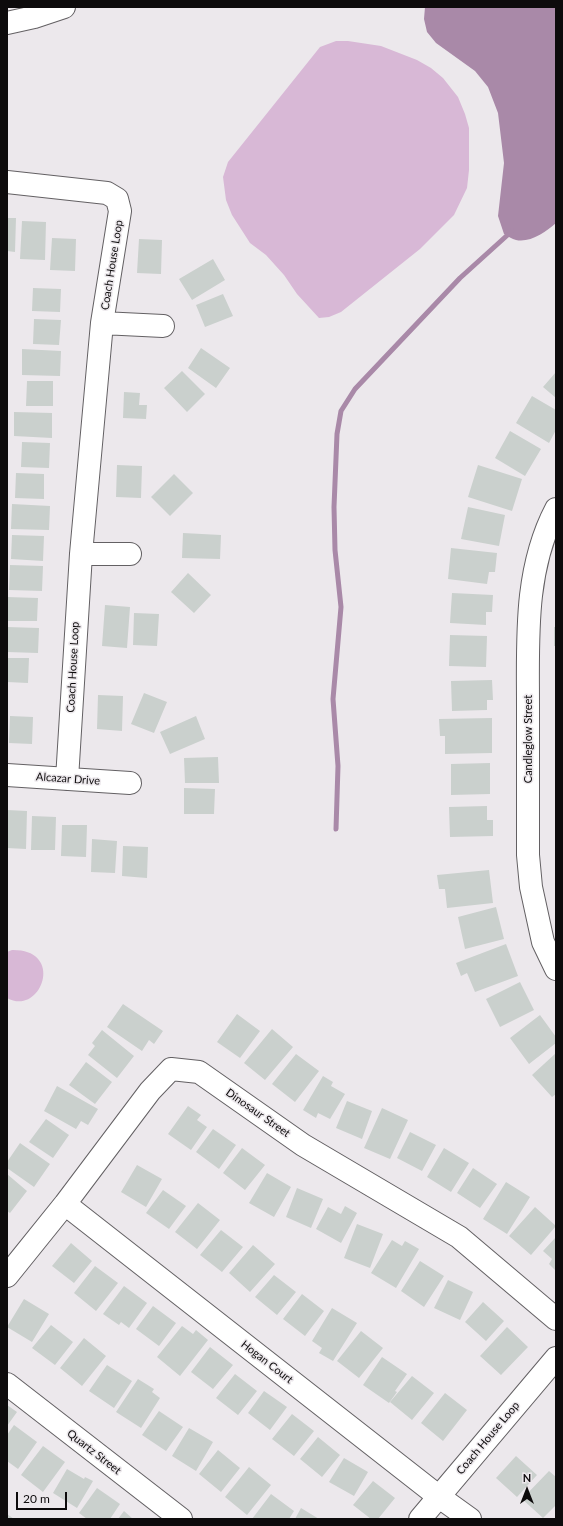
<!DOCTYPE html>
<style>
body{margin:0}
#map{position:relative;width:563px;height:1526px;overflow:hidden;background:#ece8ec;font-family:Lato,sans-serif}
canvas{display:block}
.frame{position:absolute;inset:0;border:8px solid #0d0b0c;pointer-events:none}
.north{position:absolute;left:507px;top:1470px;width:40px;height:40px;-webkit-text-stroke:3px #ece8ec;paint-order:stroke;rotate:0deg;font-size:11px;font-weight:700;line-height:16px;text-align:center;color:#0d0b0c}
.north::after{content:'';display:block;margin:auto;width:14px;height:18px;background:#0d0b0c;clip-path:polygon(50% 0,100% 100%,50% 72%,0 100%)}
.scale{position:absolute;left:16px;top:1492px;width:51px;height:18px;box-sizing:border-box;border:2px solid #0d0b0c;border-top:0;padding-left:5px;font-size:12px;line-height:14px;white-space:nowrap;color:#0d0b0c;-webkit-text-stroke:3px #ece8ec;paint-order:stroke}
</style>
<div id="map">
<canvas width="563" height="1526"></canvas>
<div class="frame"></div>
<div class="north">N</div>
<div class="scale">20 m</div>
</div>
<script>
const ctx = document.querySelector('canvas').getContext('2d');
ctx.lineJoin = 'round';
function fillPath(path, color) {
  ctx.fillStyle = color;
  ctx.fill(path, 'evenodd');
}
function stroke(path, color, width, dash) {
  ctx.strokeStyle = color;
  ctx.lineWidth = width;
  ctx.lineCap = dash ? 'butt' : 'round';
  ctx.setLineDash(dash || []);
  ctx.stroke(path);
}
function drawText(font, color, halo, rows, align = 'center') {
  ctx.font = font + ' Lato,sans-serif';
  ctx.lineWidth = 3;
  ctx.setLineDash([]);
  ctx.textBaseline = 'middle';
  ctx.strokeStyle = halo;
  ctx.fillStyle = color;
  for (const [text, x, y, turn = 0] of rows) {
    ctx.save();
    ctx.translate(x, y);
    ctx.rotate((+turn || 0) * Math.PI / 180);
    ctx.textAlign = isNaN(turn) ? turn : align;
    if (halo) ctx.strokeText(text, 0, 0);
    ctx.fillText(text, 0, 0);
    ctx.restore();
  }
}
const green = new Path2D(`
 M336,41h12l33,5 36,14 14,8 12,10 15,19 7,17 4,14v42l-2,18 -13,27 -34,34 -79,63 -12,5 -10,1 -22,-24 -13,-19 -18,-20 -16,-12 -18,-28 -6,-15 -3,-23 5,-15 92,-115z
 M12,950c54,-1 29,67 -5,48v-46z`);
const water = new Path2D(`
 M425,7h131v216c-10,9 -26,20 -40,17 -4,-1 -8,-4 -12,-6l-6,-18 6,-53 -6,-50 -10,-26 -13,-16 -39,-28 -9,-11 -3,-13z`);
const stream = new Path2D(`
 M336,829l2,-63 -5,-67 8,-92 -6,-57 -1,-43 3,-73 4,-23 14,-22 105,-111 52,-47`);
const building = new Path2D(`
 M7,218h9l-1,34 -8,-1z
 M22,221l24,1 -1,38 -25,-1z
 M52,238l24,1 -1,32 -25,-1z
 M139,239l23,1 -1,34 -24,-1z
 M213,259l12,21 -33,20 -13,-21z
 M33,288l28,1 -1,23 -28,-1z
 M223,294l10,22 -28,11 -9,-22z
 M34,319l27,1 -2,25 -26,-1z
 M201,348l29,20 -14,20 -28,-20z
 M22,349l39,2 -1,25 -38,-1z
 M182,371l23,23 -18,18 -23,-24z
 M556,372v26l-13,-11z
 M27,381h26v25h-27z
 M124,392l16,1 -1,12h8l-1,14 -23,-1z
 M532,396l24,14v20l-7,13 -33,-20z
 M14,412l38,1v25l-38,-2z
 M510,431l31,18 -16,27 -30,-18z
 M22,442l28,1 -1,25 -28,-1z
 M117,465l25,1 -1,32 -25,-1z
 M478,465l44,14 -10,32 -44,-14z
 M16,473l28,1v25l-29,-1z
 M174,474l19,19 -23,23 -19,-19z
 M12,504l38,2 -1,24 -38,-1z
 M468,507l37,8 -6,31 -38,-7z
 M183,533l38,2 -1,24 -38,-1z
 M12,535l32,1 -1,25 -32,-2z
 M451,548l46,5 -2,19h-6l-2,12 -39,-5z
 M10,565l33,1 -1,25 -33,-1z
 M188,573l23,22 -17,18 -23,-21z
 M452,593l41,2 -1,17h-6v13l-36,-2z
 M7,597l31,1 -1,23h-30z
 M105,605l25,2 -3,41 -25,-2z
 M134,613l25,1 -2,32 -24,-1z
 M7,627l32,1 -1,25 -31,-1z
 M554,627h2v19h-2z
 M450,635l37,1 -1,31 -37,-1z
 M7,658h22l-1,25 -21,-1z
 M492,680l1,20h-6v10l-35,1 -1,-30z
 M144,693l23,9 -13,31 -23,-9z
 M98,695l25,1 -1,35 -25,-2z
 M10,716l23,1 -1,27 -23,-1z
 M196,716l9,23 -35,15 -10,-22z
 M492,718v35l-47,1v-18h-5l-1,-17z
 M218,757l1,26h-34l-1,-25z
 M490,763v31l-39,1v-31z
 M184,788l31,1 -1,25h-30z
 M487,806v14h6v16l-43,1 -1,-30z
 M7,810l20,1 -1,38 -19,-1z
 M32,816l24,1 -1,33h-24z
 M62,825h25l-1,32 -25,-1z
 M92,839l25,2 -2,32 -24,-1z
 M123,846l25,1 -1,31 -25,-2z
 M489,870l4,33 -46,5 -2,-19h-6l-2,-14z
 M496,907l8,32 -39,10 -7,-32z
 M506,944l12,32 -43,16 -8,-19 -6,3 -5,-13z
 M520,982l14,28 -34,17 -14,-28z
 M123,1004l40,27 -9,13 -5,-4 -7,11 -35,-24z
 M237,1014l23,17 -20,27 -23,-16z
 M540,1015l16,22v6l-27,21 -19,-26z
 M272,1029l21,18 -28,33 -21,-17z
 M102,1030l32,26 -17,22 -29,-23 7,-9 -3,-3z
 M556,1053v41l-4,3 -20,-22z
 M296,1054l23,17 -24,31 -23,-18z
 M86,1062l26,20 -17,22 -26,-19z
 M323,1076l10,6 -2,4 14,8 -15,25 -12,-6 -2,5 -13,-8z
 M57,1086l41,23 -10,16 -7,-4 -5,8 -32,-18z
 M347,1101l25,10 -10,28 -26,-11z
 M188,1106l13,9 -4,5 10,7 -16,23 -23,-16z
 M382,1108l26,12 -18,39 -26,-11z
 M46,1119l23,16 -16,23 -24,-16z
 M213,1129l23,16 -17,24 -23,-17z
 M410,1132l26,13 -14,26 -25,-13z
 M20,1143l30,21 -16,23 -27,-19v-6z
 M242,1148l23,17 -20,25 -22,-17z
 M444,1148l25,15 -18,29 -24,-15z
 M137,1165l25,14 -16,28 -25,-15z
 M473,1168l24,16 -17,24 -23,-15z
 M267,1173l24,14 -17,30 -25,-14z
 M7,1174l20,17 -17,22 -3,-2z
 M506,1182l24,15 -23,37 -24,-15z
 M297,1188l26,11 -12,29 -25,-11z
 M163,1190l23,16 -17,23 -23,-16z
 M198,1203l22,17 -23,29 -22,-17z
 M345,1206l12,7 -16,30 -25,-14 12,-22 13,7z
 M535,1207l21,19 -25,29 -22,-19z
 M357,1224l26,10 -13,34 -26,-10z
 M221,1230l22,17 -21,25 -22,-17z
 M556,1237v34l-7,-7 3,-5 -9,-8z
 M392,1240l10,6 3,-5 14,8 -23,39 -25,-15z
 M71,1243l21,18 -18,22 -22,-17z
 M253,1245l22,19 -25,28 -21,-19z
 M420,1261l24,15 -20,31 -23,-16z
 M95,1266l23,17 -22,28 -22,-18z
 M274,1275l22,17 -19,23 -22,-18z
 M448,1280l25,12 -13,28 -26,-12z
 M124,1286l23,17 -18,25 -8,-6 -2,3 -16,-11z
 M302,1294l22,17 -19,25 -22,-17z
 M24,1299l25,15 -17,28 -25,-15z
 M483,1302l21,19 -18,20 -21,-19z
 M153,1306l23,17 -17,23 -23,-17z
 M332,1308l25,15 -24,38 -14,-8 3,-5 -10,-7z
 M51,1325l22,17 -18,23 -23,-17z
 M182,1326l11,8 3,-4 12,10 -28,36 -23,-19z
 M507,1327l21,20 -27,28 -21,-19z
 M361,1331l22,17 -24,30 -22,-17z
 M84,1338l22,18 -24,30 -22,-18z
 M210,1347l23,18 -20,24 -22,-17z
 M382,1357l25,17 -12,17 2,1 -8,11 -26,-18z
 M107,1365l25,16 -18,27 -25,-17z
 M235,1374l22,17 -19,24 -22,-17z
 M412,1376l22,17 -22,27 -22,-18z
 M138,1379l16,10 -2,3 8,6 -19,30 -25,-16z
 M264,1391l23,16 -17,23 -22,-17z
 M445,1393l22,17 -24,31 -22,-18z
 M7,1405l10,7 -10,14z
 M159,1411l24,16 -17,24 -24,-16z
 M292,1414l22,17 -20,25 -22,-17z
 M14,1425l23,17 -19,27 -11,-8v-26z
 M189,1428l24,14 -17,29 -24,-15z
 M318,1437l22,18 -18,22 -22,-18z
 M43,1446l22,16 -22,30 -22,-17z
 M218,1450l22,18 -19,24 -22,-18z
 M516,1456l21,19 -20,22 -21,-19z
 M344,1458l24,14 -14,24 -25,-14z
 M249,1467l22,18 -24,30 -22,-18z
 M67,1469l17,10 1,-2 8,4 -16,27 -24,-15z
 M549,1471l7,6v28l-13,13 -21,-19z
 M373,1481l22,17 -17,21h-7l-18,-14z
 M97,1488l23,16 -10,15h-23l-8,-6z
 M271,1494l23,17 -5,8h-37z
 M301,1508l18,11h-24z
 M124,1511l9,8h-15z
 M7,1514l7,5h-7z`);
const minor = new Path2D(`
 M7,23l27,-6 30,-10
 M7,182l100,11 10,6 3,12 -18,112 -21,231 -14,225
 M102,323l61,3
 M556,509c-32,61 -28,130 -28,197 0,50 0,100 0,149l3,32 12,55 13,27
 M81,554h49
 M7,775l123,8
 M65,1204l373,292 32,23
 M7,1276l58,-72 85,-113 21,-22 28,3 104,73 156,92 97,82
 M7,1384l174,135
 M420,1519l136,-161`);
const streetNames = [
 ["Coach House Loop",112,265,-81],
 ["Coach House Loop",73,667,-87],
 ["Candleglow Street",528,739,-90],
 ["Alcazar Drive",68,779,4],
 ["Dinosaur Street",258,1113,35],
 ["Hogan Court",267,1362,38],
 ["Coach House Loop",488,1438,-50],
 ["Quartz Street",94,1452,38]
];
fillPath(green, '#d8b8d6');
fillPath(water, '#a989a8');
stroke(stream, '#a989a8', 5);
fillPath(building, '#cad0cd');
stroke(minor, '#636063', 24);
stroke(minor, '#fff', 22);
drawText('11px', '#0d0b0c', '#ece8ec', streetNames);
</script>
